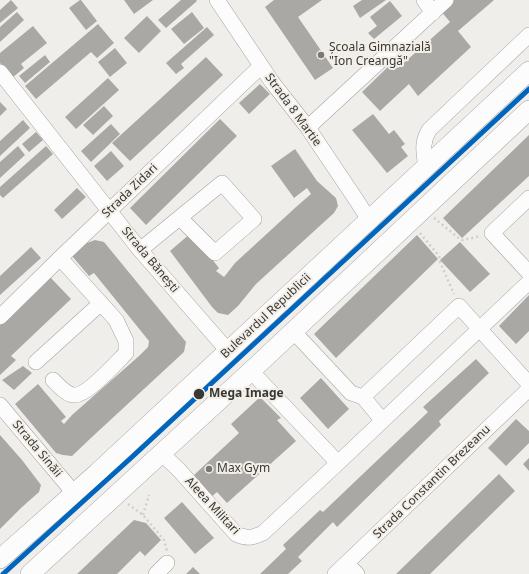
<!DOCTYPE html>
<meta charset="utf-8">
<style>
body{margin:0}
canvas{display:block;background:#f0eeeb}
</style>
<canvas width="529" height="574"></canvas>
<script>
const ctx = document.querySelector('canvas').getContext('2d');
ctx.lineJoin = 'round';
function fillPath(path, color) {
  ctx.fillStyle = color;
  ctx.fill(path, 'evenodd');
}
function stroke(path, color, width, dash) {
  ctx.strokeStyle = color;
  ctx.lineWidth = width;
  ctx.lineCap = dash ? 'butt' : 'round';
  ctx.setLineDash(dash || []);
  ctx.stroke(path);
}
function drawText(font, color, halo, rows, align = 'center') {
  ctx.font = font + ' "Noto Sans",sans-serif';
  ctx.lineWidth = 4;
  ctx.setLineDash([]);
  ctx.textBaseline = 'middle';
  ctx.strokeStyle = halo;
  ctx.fillStyle = color;
  for (const [text, x, y, turn = 0] of rows) {
    ctx.save();
    ctx.translate(x, y);
    ctx.rotate((+turn || 0) * Math.PI / 180);
    ctx.textAlign = isNaN(turn) ? turn : align;
    if (halo) ctx.strokeText(text, 0, 0);
    ctx.fillText(text, 0, 0);
    ctx.restore();
  }
}
const building = new Path2D(`
 M11,0l7,8 -18,15v-13z
 M80,0h1l16,21 -11,9 -17,-22z
 M124,0h29l-19,14z
 M181,0h15l1,1 -31,27 -8,-8z
 M274,0h48l-24,17 35,51 -18,12 -50,-73z
 M362,0h24l-26,18 -7,-12z
 M451,0h43l-36,31 13,16 -53,49 -9,-12 -29,27 -18,-19 30,-29 6,5 52,-46 -10,-12z
 M390,1l12,15 -28,23 -6,-6 9,-7 -7,-9z
 M17,12l7,8 -24,22v-15z
 M192,12l12,16 -20,16 -13,-15z
 M147,16l14,15 -22,22 -15,-15z
 M98,24l16,19 -17,15 -6,-6 -55,47 -11,-13z
 M33,26l14,17 -26,21 3,4 -12,10 -12,-15v-10z
 M207,27l7,8 -33,29 3,4 -8,6 -10,-11z
 M115,48l12,15 -17,14 -12,-15z
 M45,55l5,7 -25,21 -6,-7z
 M206,57l17,18 -93,86 -18,-18z
 M108,78l11,12 -43,39 -11,-12z
 M260,84l10,10 -21,20 -10,-11z
 M0,102l7,7 -7,7z
 M104,106l9,10 -20,19 -10,-10z
 M373,114l16,20 5,-4 11,14 -4,3 7,9 -21,17 -35,-43z
 M220,119l17,17 -91,89 -16,-17z
 M23,120l7,8 -30,28v-15z
 M111,124l9,10 -29,28 -10,-11z
 M36,132l7,8 -14,12 -7,-8z
 M529,135v41l-67,62 -19,-20z
 M18,146l7,9 -25,23v-16z
 M46,146l7,8 -50,44 -3,-3v-8z
 M295,149l22,32 19,17 2,8 -4,7 -78,71 -18,22 -10,9 -10,-2 -6,-6 -42,-56 21,-18 28,35 -3,3 8,6 11,-14 61,-56 15,-13 -4,-6 -13,10 -23,-32z
 M111,151l13,15 -17,15 -13,-15z
 M77,188l9,9 -24,22 -8,-9z
 M417,235l21,24 -102,99 -22,-24z
 M95,240l9,2 82,100 -2,10 -92,85 -20,19 -9,-1 -7,-2 -41,-49 23,-20 28,33 -5,4 3,3 8,-9 67,-59 9,-9 1,-6 -55,-68 -5,3 -17,-20 15,-13z
 M460,242l30,32 -20,18 -30,-32z
 M31,247l10,11 -41,37v-19z
 M50,277l21,22 -60,57 5,4 -16,15v-50z
 M529,295v36l-13,13 -17,-18z
 M476,359l13,14 -50,48 2,4 -104,102 -4,-5 -35,35 4,4 -14,13h-28l26,-25 -3,-4 37,-35 3,2 105,-100 -5,-5z
 M23,366l9,7 -18,17 -12,-10z
 M321,378l28,31 -21,20 -28,-31z
 M260,397l21,21 -4,2 19,21 -69,62 -10,-11 -7,6 -16,-23 45,-42 -8,-9z
 M516,419l13,12v12l-23,23 -18,-18z
 M0,435l22,25 19,25 -2,7 -18,16 -21,21z
 M529,458v13l-6,-7z
 M499,474l16,17 -85,83h-34z
 M182,502l32,36 -19,16 -31,-36z
 M134,520l12,3 15,17 -16,16 -5,-5 -23,23h-40z
 M193,567l7,7h-14z`);
const path = new Path2D(`
 M434,218l26,21 3,1 18,-4
 M420,233l19,23 1,6 14,32
 M128,504l15,11 21,25 3,11
 M143,515l6,-20`);
const minor = new Path2D(`
 M217,0l55,82 36,46 49,73 12,19
 M424,0l9,13
 M0,72l140,178 88,101
 M308,128l8,-8 130,-120
 M426,167c-2,-15 -5,-23 3,-37l100,-95
 M529,198l-37,35 37,40
 M140,250l82,-67 32,36 -39,34 -35,-35
 M0,317l60,-59 201,-192
 M293,331l58,62 12,4
 M36,362l65,-59
 M251,371l87,92
 M53,380c5,5 13,14 20,15 13,2 43,-32 53,-42v-12l-10,-21 -56,-62
 M0,405l74,88
 M382,420l-19,-23 96,-91 70,78
 M162,454l17,16 57,64c12,5 16,4 27,-1l75,-70 191,-181
 M347,564l10,10
 M156,574l11,-11
 M335,574l194,-185`);
const major = new Path2D(`
 M0,559l97,-86 432,-402
 M30,574l221,-203 278,-261`);
const tram1 = new Path2D(`
 M3,574l129,-117 397,-368`);
const markers = [
 [321,55,4,"#797875"],
 [199,394,6,"#393835"],
 [209,469,4,"#797875"]
];
const poiNames = [
 ["Școala Gimnazială",329,48],
 ["\"Ion Creangă\"",329,62],
 ["Max Gym",217,469]
];
const streetNames = [
 ["Strada 8 Martie",293,110,54],
 ["Strada Zidari",130,191,-44],
 ["Strada Bănești",150,260,50],
 ["Bulevardul Republicii",266,316,-43],
 ["Strada Sinăii",37,449,50],
 ["Strada Constantin Brezeanu",432,482,-44],
 ["Aleea Militari",212,506,47]
];
const stopNames = [
 ["Mega Image",209,394]
];
fillPath(building, '#aaa8a5');
stroke(minor, '#a5a3a1', 16);
stroke(major, '#a5a3a1', 20);
stroke(path, '#d0cfce', 2.5, [2, 3]);
stroke(minor, '#fdfcfc', 15);
stroke(major, '#fdfcfc', 19);
stroke(tram1, '#0065bd', 5);
for (const [x, y, r, color] of markers) {
  const dot = new Path2D();
  dot.arc(x, y, r, 0, 2 * Math.PI);
  ctx.fillStyle = color;
  ctx.fill(dot);
  stroke(dot, '#f3efe8', 1.5);
}
drawText('12px', '#393835', '#f3efe8', poiNames, 'left');
drawText('12px', '#393835', '#f3efe8', streetNames);
drawText('bold 12px', '#393835', '#f3efe8', stopNames, 'left');
</script>
